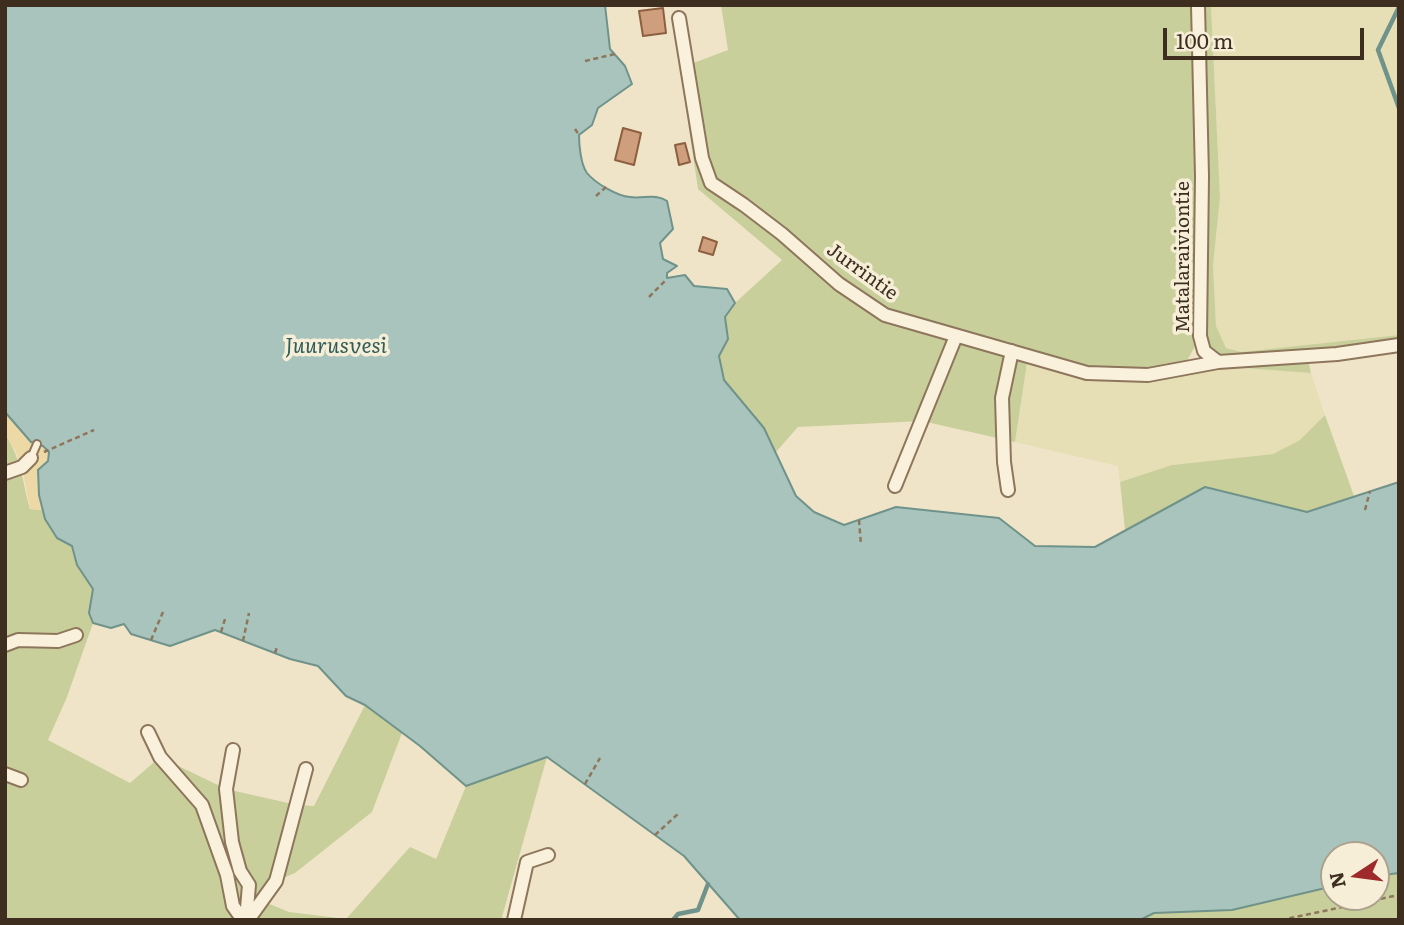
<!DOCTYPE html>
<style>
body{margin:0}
#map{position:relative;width:1404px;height:925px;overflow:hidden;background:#f0e4c8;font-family:Literata,serif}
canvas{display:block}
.frame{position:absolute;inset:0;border:7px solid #3d2e20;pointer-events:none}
.north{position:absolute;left:1320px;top:841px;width:70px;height:70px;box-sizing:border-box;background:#f7eed8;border:2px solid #ada18e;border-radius:50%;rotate:257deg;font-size:19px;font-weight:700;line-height:28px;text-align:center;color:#3d2e20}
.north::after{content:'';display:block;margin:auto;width:24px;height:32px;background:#9e2a2b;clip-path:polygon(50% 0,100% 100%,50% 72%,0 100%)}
.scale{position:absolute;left:1163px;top:28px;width:201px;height:32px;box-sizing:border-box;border:4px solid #3d2e20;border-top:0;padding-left:9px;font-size:21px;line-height:24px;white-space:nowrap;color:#3d2e20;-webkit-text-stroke:5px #f7eed8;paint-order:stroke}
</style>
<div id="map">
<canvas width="1404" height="925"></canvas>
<div class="frame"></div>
<div class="north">N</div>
<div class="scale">100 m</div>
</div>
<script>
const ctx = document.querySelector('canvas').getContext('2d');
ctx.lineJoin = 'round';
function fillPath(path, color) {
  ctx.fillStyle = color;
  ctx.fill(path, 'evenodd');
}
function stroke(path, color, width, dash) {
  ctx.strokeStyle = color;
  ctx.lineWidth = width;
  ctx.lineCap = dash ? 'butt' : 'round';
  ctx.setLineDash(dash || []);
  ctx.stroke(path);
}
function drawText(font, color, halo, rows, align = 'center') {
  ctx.font = font + ' Literata,serif';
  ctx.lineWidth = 7;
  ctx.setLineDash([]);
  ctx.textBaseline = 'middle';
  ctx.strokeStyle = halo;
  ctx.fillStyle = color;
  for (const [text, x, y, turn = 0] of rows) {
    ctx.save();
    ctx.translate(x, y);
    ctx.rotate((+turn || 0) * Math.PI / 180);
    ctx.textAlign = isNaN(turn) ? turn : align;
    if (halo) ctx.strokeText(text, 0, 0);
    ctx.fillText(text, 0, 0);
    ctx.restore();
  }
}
const farmland = new Path2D(`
 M1211,5h188v330l-158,17 -15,-4 -10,-22 -3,-61 7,-67z
 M1031,357l117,18 82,-8 81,6 14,42 -25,25 -27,14 -101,11 -52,17 -2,-16 -103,-24 12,-79z`);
const green = new Path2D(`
 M721,5h490l9,193 -7,67 3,61 10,22 15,4 158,-17v10l-92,11 4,17 -81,-6 -12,-5 -18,-25 -12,22 -10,10 -91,4 -56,-16 -4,6 -12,79 -93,-21 -124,6 -23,26 -11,-25 -40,-48 -5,-24 9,-17 -3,-22 10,-14 47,-43 -84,-71 -18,-121 48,-18z
 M1325,415l29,81 -47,16 -102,-25 -80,43 -5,-48 52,-17 101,-11 27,-14z
 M5,434c17,26 17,47 25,75l12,1 4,9 25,4 40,105 -18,-5 -26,74 -19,43 82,43 30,-26 66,32 71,16 17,1 51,-101 37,28 -30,79 -77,61 -19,8 -14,20 27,11 57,7 64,-72 26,12 30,-73 81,-29 -45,160 2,3h-499z
 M1399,847v73h-259l14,-7 78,-3 86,-54zM1334,855h42v42h-42z`);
const sand = new Path2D(`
 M5,412l26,30 12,4 6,6 -10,43 3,15 -12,-1 -8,-42 -7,-17 -10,-16z`);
const water = new Path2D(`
 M5,5h600l5,44 15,17 7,18 -34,24 -6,17 -13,10c0,11 2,30 8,38 8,10 30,23 43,24 13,2 26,-4 37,4l6,28 -13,14 3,16 14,7 -10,7v5l18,-3 9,11 33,3 8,14 -10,14 3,22 -9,17 5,24 40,48 32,68 18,16 30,13 52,-18 103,11 36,28 60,1 110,-60 102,25 92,-30v391l-23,3v-21h-42v31l-102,24 -78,3 -14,7h-400l-56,-64 -137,-99 -81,29 -46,-40 -55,-41 -19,-9 -28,-30 -28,-7 -75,-29 -45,16 -39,-12 -7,-10 -13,4 -18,-5 -4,-10 4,-24 -16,-24 -5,-19 -15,-8 -12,-19 -6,-24 -1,-25 10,-9 1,-9 -6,-6 -12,-4 -26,-30z`);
const stream = new Path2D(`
 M1399,7l-21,43 21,58
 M673,920l5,-6 20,-4 10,-26`);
const building = new Path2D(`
 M663,8l3,25 -23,3 -4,-25z
 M623,128l18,5 -7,32 -19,-5z
 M685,143l5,19 -11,3 -4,-20z
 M703,237l14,5 -4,13 -14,-4z`);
const path = new Path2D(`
 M585,61l30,-7
 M575,129l4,6
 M596,196l10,-9
 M649,297l18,-18
 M44,452l50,-22
 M1365,510l5,-19
 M859,520l2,25
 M221,632l4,-13
 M151,640l12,-28
 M243,641l6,-28
 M275,653l2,-6
 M585,784l15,-26
 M655,835l24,-22
 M1281,920l118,-25`);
const lane = new Path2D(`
 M31,458l6,-14`);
const street = new Path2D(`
 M1198,5l4,171 -2,160 4,15 14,11 119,-8 62,-9
 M679,18l23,140 9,25 33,22 38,29 57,50 46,31 202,58 61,2 70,-13
 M5,473l17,-6 9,-9
 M895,486l61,-150
 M1008,490l-4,-28 -2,-64 10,-47
 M5,645l13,-5 40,1 18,-6
 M148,732l12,25 42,48 25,70 6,31 10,14
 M233,750l-7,39 6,53 8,29 9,14 -3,35
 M5,774l16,6
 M248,920l28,-39 30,-112
 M514,920l13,-58 21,-7`);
const streetNames = [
 ["Matalaraiviontie",1183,257,-90],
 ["Jurrintie",862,272,36]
];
const waterNames = [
 ["Juurusvesi",336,347]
];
fillPath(farmland, '#e6deb5');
fillPath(green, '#c9cf9b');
fillPath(sand, '#ecd9a5');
fillPath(water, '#a9c4bc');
stroke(water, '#6f938a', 2);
stroke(stream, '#6f938a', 4.5);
fillPath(building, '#cf9f7d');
stroke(building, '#8d5f41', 2);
stroke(lane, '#8d765c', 10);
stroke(street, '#8d765c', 16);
stroke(path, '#8d765c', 2.5, [5, 3.5]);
stroke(lane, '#faf1dc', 6);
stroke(street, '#faf1dc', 12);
drawText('19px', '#3d2e20', '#f7eed8', streetNames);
drawText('italic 21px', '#2f5d5a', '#f7eed8', waterNames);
</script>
